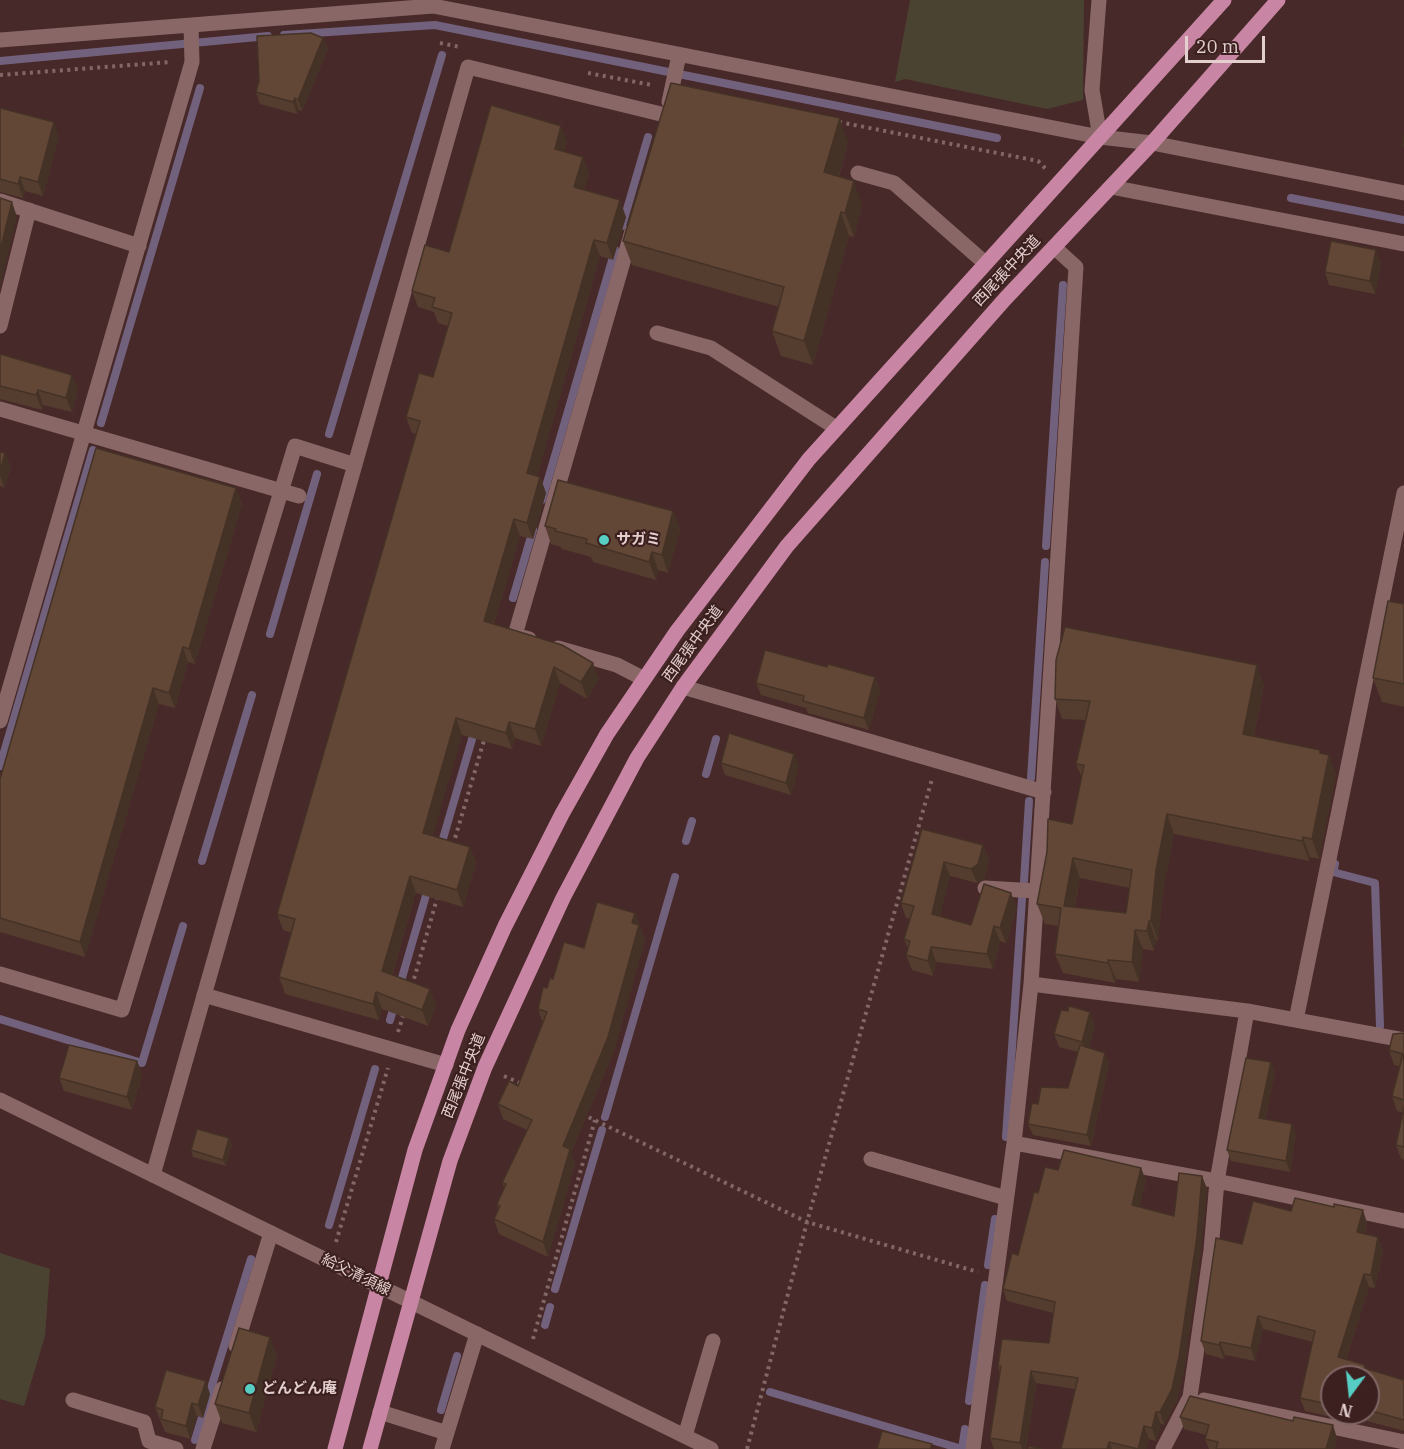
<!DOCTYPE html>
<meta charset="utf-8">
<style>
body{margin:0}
#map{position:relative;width:1404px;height:1449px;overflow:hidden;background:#472929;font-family:"IBM Plex Serif",serif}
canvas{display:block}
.north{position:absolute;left:1320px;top:1365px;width:60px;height:60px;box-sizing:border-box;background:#3c1f1f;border:2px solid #7f6565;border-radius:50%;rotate:195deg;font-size:16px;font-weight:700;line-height:24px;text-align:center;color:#e3cfce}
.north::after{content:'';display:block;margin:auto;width:21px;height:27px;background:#56cec3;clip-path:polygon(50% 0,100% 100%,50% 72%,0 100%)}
.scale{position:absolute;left:1185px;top:36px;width:80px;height:27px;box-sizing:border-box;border:3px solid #e3cfce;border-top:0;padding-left:8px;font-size:18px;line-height:21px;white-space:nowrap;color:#e3cfce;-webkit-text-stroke:4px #3c1f1f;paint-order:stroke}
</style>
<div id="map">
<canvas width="1404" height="1449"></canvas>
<div class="north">N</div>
<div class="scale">20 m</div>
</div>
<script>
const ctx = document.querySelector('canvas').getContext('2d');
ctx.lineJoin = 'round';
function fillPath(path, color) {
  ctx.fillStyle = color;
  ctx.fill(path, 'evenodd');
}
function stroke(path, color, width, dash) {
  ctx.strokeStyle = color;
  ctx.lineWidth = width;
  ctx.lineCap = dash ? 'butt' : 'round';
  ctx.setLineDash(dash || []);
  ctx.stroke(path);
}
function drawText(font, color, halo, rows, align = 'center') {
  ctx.font = font + ' "IBM Plex Serif","Noto Sans JP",serif';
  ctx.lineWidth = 4.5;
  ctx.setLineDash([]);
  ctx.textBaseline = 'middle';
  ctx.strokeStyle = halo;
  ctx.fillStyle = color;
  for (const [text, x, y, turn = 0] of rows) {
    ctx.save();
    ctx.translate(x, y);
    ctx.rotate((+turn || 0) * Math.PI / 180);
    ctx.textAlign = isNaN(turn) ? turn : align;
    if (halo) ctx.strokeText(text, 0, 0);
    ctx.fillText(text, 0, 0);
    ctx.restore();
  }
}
const green = new Path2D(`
 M910,0h174l-1,100 -36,9 -142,-30 -10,3z
 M0,1253l50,16 -5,67 -21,70 -24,-7z`);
const stream = new Path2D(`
 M284,35l151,-10 562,113
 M0,61l268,-25
 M1291,198l113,22
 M622,226l26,-89
 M101,423l99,-335
 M329,434l113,-379
 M542,500l73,-250
 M1046,546l17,-261
 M513,598l20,-68
 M270,634l47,-160
 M0,766l93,-316
 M706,774l10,-35
 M1031,778l14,-216
 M686,841l6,-20
 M440,849l35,-120
 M202,861l50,-166
 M1335,864l-2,8 42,11 5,143
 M1024,881l5,-80
 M399,988l30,-103
 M0,1019l142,44 41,-137
 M390,1020l5,-17
 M605,1117l70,-240
 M1006,1137l16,-238
 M329,1225l46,-156
 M988,1265l7,-46
 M555,1289l47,-159
 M545,1325l5,-18
 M770,1392l192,57
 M969,1401l16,-116
 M441,1410l16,-54
 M195,1440l56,-181
 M962,1449l3,-20`);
const path = new Path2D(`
 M440,43l20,4
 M588,73l64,12
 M0,75l171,-13
 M839,122l199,39 8,8
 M453,845l32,-108
 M412,986l26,-91
 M398,1032l6,-19
 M504,1076l18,8
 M582,1114l225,108 171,50
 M336,1242l52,-174
 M533,1339l62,-219
 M747,1449l60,-227 125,-443`);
const service = new Path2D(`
 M858,173l36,10 91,80
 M0,326l29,-116
 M657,333l54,15 125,80
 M985,888l52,3
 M0,974l122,36 173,-564 60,19
 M204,995l242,70
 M871,1159l135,39
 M153,1175l315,-1108 197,48
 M73,1400l71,22 5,19 27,8
 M685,1436l28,-95`);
const minor = new Path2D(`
 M1099,0l-7,90 8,47
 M0,40l433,-34 667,131 52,6 252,50
 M669,102l10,-47
 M1111,187l293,57
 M0,201l139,45
 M0,409l299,87
 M529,639l-14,-4 117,-404
 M558,648l59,17 27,14
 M683,687l361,105
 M0,721l192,-659 -1,-37
 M1031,984l216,27 157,29
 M1296,1020l108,-527
 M1014,1143l203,38 187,40
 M236,1346l35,-113
 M1204,1400l200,42
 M380,1412l67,21
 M203,1449l19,-60
 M442,1449l35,-115
 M973,1449l41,-306 17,-159 45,-717 -22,-20
 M1163,1449l27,-52 21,-147 6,-69 30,-170`);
const secondary = new Path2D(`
 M0,1100l711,349`);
const primary = new Path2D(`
 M335,1449l80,-299 43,-120 47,-104 57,-112 45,-80 70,-103 132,-172 415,-459
 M370,1449l80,-288 35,-94 78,-169 74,-140 46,-71 104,-141 218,-247 147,-156 126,-143`);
const wall = new Path2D(`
 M323,38l5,11 -26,62 -3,-1 -2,4 -37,-10 -4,-12z
 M0,108l59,29 -16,59 -18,-5 -2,7 -23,-6z
 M567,142l-3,10 19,5 6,17 -5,16 42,27 -13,43 -13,-4 -63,220 3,1 6,16 -13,46 -13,-3 -26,88 105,55 -12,20 -27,-16 -19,63 -26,-8 -3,11 -50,-14 -30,101 38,11 6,16 -13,44 -47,-14 -24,82 44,30 -8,21 -46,-17 -3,11 -94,-26 -6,-17 13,-44 -9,-3 -6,-16 139,-480 -4,-1 -6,-16 27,-40 15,-51 -10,-3 -4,-11 -16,-5 -6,-16 37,-39z
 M848,142l-9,35 23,28 -8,32 -5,-1 -36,129 -32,-9 -9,-25 7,-24 -147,-42 -9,-24z
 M1381,263l-6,31 -46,-9 -4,-13z
 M0,354l72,21 6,14 -6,23 -29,-7 -1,5 -42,-11z
 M0,452l5,1 6,15 -7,20 -4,-2z
 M236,488l6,16 -47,160 -7,-2 -13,46 -16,-4 -74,253 -85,-25v-153z
 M673,511l7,18 -12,44 -10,-3 -2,10 -63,-18 -2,-5 -29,-8 -1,-2 -10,-3 -6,-18z
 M1404,604v103l-22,-5 -9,-24z
 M827,667l48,10 5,13 -11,40 -61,-17 -2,-5 -45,-13 -5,-12z
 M1264,685l-10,51 75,19 7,20 -17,84 -9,-2 -1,4 -135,-27 -11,56 -5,51 -2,-1 -2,11 -11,-2 -4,33 -23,-3 -1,4 -52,-10 -8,-19 3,-28 -13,-2 -8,-20 35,-80 10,-46 -6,-14 9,-44 -23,-1 -7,-20zM1080,878l50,10 -4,25 -51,-6z
 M721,763l78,3 -8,29 -66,-20z
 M922,829l61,16 6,14 -5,20 -7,4 -27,-7 -10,40 31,9 46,-17 -11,35 -6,-2 -7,28 -57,-7 -3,14 -21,-6 -6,-15 2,-6 -4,-10 6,-21h-4l-5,-15z
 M635,913l10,26 -31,112 -43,102 4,11 -27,93 -49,-23 -5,-15 4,-10 -1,-5 7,-17 -2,-4 25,-53 -24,-11 -5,-15 20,-18 25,-62 -5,-15 9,-21 6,-9 31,-31z
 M1095,1025l-6,23 20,16 -18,82 -58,-11 -5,-11 10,-20 30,-16 10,-36 -19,-5 -5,-13z
 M1404,1033v127l-3,-1 -5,-14 7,-32 -6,-2 -5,-15 7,-30 -5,-1 -5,-15z
 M137,1061l5,13 -10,36 -68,-19 -5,-13z
 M1271,1062l4,11 -10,46 27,5 4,11 -6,37 -59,-11 -4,-11z
 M229,1138l3,7 -6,21 -33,-9 -2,-7z
 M1141,1168l5,13 -7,26 35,9 28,-40 5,13 -6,60 -17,121 -7,31 -13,24 -3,-1 -5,17 -7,-2 -3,10h-85l14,-60 -39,-6 -10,66h-32l-4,-11 10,-65 -2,-7 51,-23 4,-30 -46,-12 -4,-12 15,-34 20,-62 20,-23z
 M1291,1211l76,12 -2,11 18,16 -8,38 -6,-1 -23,72 20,10 38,11v51l-48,-13 -1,4 -50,-11 -5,-13 13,-56 -50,-13 -8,32 -30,-6 -1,4 -18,-5 -5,-13 41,-97zM1332,1377h36v36h-36z
 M270,1337l7,18 -21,77 -34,-9 -7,-19z
 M210,1394l-7,24 -6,-2 -7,23 -25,-7 -10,-25z
 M1180,1417l157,21 -3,11h-125l-4,-10 1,-4 -22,-6z`);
const shadedWall = new Path2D(`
 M323,38l5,11 -26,62 -4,-11z
 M295,98l4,12 -2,4 -4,-12z
 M840,118l8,24 -15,55 -9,-25z
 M54,122l5,15 -16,59 -5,-14z
 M561,126l6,16 -6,23 -6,-16z
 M583,157l6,17 -9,29 -6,-16z
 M20,177l5,14 -2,7 -5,-14z
 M854,181l8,24 -8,32 -9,-24z
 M620,200l6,17 -13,43 -6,-17z
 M12,202l5,15 -17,70v-36z
 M841,212l8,24 -36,129 -9,-24z
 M594,240l6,16 -67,234 -6,-17z
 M1376,250l5,13 -6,31 -5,-13z
 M72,375l6,14 -6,23 -6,-14z
 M38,390l5,15 -1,5 -6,-15z
 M5,453l6,15 -7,20 -4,-13v-4z
 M540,477l6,16 -13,46 -6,-16z
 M236,488l6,16 -47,160 -6,-15z
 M673,511l7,18 -12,44 -6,-18z
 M514,519l6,17 -30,101 -6,-16z
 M652,552l6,18 -2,10 -7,-18z
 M183,647l5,15 -13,46 -6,-15z
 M593,663l6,16 -12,20 -6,-17z
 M1257,665l7,20 -14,69 -7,-20z
 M554,667l6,16 -19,63 -6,-17z
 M875,677l5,13 -11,40 -5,-12z
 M153,688l6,16 -74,253 -5,-15z
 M456,718l6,17 -33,114 -6,-16z
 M509,722l6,16 -3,11 -6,-16z
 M1320,750l7,18 2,-13 7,20 -17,84 -7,-20z
 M794,754l5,12 -8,29 -5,-12z
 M1167,814l7,20 -11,56 -5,51 -7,-20 5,-51z
 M1303,837l7,20 -1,4 -7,-20z
 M983,845l6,14 -5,20 -7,4 -6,-14z
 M470,847l6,16 -13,44 -6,-17z
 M1073,858l7,20 -9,48 -7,-20z
 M944,862l6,14 -13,53 -5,-15z
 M410,876l6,17 -28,94 -6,-16z
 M1011,893l6,15 -11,35 -6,-15z
 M635,913l10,26 -31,112 -43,102 4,11 -27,93 -5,-15 20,-96z
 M1149,921l7,19 -2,11 -7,-20z
 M994,926l6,15 -7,28 -6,-15z
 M1135,930l8,19 -4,33 -7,-20z
 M931,947l5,15 -3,14 -5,-15z
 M1108,960l8,19 -1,4 -7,-20z
 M430,989l6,16 -8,21 -6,-16z
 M376,992l6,17 -3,11 -6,-16z
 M1090,1012l5,13 -8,30 -5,-13z
 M1105,1053l4,11 -18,82 -4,-11z
 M137,1061l5,13 -10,36 -5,-13z
 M1271,1062l4,11 -12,56 -4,-11z
 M1292,1124l4,11 -6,37 -4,-11z
 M229,1138l3,7 -6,21 -3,-6z
 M1141,1168l5,13 -9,36 -5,-12z
 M1202,1176l5,13 -6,60 -17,121 -7,31 -13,24 -4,-13z
 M1363,1210l4,13 -5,22 -5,-13z
 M1378,1237l5,13 -8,38 -4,-13z
 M1364,1274l5,13 -27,83 -4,-13z
 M1258,1316l5,13 -8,32 -4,-13z
 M270,1337l7,18 -21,77 -7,-19z
 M1220,1342l5,13 -1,4 -5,-14z
 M1031,1371l5,12 -10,66h-4l-2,-6z
 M206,1381l4,13 -7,24 -5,-13z
 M192,1403l5,13 -7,23 -4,-13z
 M1156,1412l5,12 -5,17 -4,-13z
 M1351,1413h3l2,5 -1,4z
 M1333,1425l4,13 -3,11h-8z
 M1144,1426l5,13 -3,10h-7z
 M1109,1442l3,7h-5z`);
const building = new Path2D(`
 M311,33l12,5 -25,62 -3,-2 -2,4 -37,-10 3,-11 -2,-45z
 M671,83l169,35 -16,54 30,9 -9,32 -4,-1 -37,129 -32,-10 12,-44 -161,-46z
 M491,105l70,21 -6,23 28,8 -9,30 46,13 -13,43 -13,-3 -67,233 13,4 -13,46 -13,-4 -30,102 78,24 31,18 -12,19 -27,-15 -19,62 -26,-7 -3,11 -50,-15 -33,115 47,14 -13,43 -47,-14 -28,95 48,18 -8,21 -46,-18 -3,12 -94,-27 16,-58 -18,-5 143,-493 -14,-4 13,-44 14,4 19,-64 -20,-6 3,-9 -23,-7 13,-46 24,7z
 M0,108l54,14 -16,60 -18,-5 -2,7 -18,-5z
 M1404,135v12l-2,-1z
 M0,198l12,4 -12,49z
 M1331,241l45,9 -6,31 -45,-9z
 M0,354l72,21 -6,23 -28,-8 -2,5 -36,-9z
 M96,448l140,40 -47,161 -6,-2 -14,46 -16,-5 -73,254 -80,-24v-139z
 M0,452l5,1 -5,18z
 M558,480l115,31 -11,44 -10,-3 -3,10 -63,-19 1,-4 -32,-8 1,-2 -11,-3z
 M1388,601l16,3v80l-31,-6z
 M1065,627l192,38 -14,69 77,16v3l9,2 -17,84 -9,-2 -1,4 -135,-27 -11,56 -5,51h-2l-2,10 -12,-1 -3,32 -24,-2v3l-53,-9 6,-46 -24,-4 10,-52 1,-33 24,5 12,-59 -8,-1 14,-63 -35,-2 1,-39zM1073,858l59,12 -6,43 -62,-7z
 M765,650l62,17 1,-3 47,13 -11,41 -61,-17 1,-5 -48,-13z
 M729,733l65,21 -8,29 -65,-20z
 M922,829l61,16 -5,19 -7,5 -27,-7 -12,52 39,11 13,-41 27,9 -11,35 -6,-2 -7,28 -56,-7 -3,14 -22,-6 4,-14 -6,-2 10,-33 -13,-3z
 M597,902l38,11 -3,10 7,2 -31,112 -45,109 7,3 -27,93 -49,-23 6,-13 -3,-2 9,-20 -4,-1 30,-63 -34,-16 11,-23 9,5 29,-74 -9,-3 5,-22 4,1 3,-10 3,1 11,-37 20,6z
 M1069,1006l21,6 -8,30 -28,-8 7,-24 7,1z
 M1404,1033v67l-12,-4 11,-42 -14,-4 4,-16z
 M69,1045l68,16 -10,36 -68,-19z
 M1080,1045l25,8 -18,82 -59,-11 4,-21 6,1 3,-17 27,1z
 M1246,1058l25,4 -12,56 33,6 -6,37 -59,-11z
 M1404,1107v40l-8,-2z
 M197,1129l32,9 -6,22 -32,-10z
 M1064,1150l77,18 -9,37 42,11 5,-43 23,3 -5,60 -18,121 -7,32 -12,23h-4l-4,16 -8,-2 -6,23 -29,-7 -2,7h-46l17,-71 -47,-7 -11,72 -30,-5 11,-72h-3l4,-27 47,4 6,-41 -52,-13 9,-36 6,2 16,-63 4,1 7,-26 13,3z
 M1295,1198l39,9v-3l29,6 -6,22 21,5 -7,38 -7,-1 -26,83 27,8 -1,3 40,12v40l-36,-10v-33h-36v28l-32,-7 15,-67 -57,-15 -7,32 -31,-6 -1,3 -18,-4 15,-103 26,6 11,-43 38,10z
 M239,1328l31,9 -21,76 -34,-9z
 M166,1370l40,11 -8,24 -6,-2 -6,23 -25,-7 2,-9 -8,-3z
 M1190,1396l103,25 1,-4 39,8 -7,24h-110l2,-7 -13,-3 4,-14 -29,-8z
 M882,1431l50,13 -2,5h-53z
 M1029,1446l13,3h-14z`);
const markers = [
 [604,540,6,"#56cec3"],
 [250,1389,6,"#56cec3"]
];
const streetNames = [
 ["西尾張中央道",1007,271,-47],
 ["西尾張中央道",693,644,-54],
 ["西尾張中央道",464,1076,-68],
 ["給父清須線",356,1275,26]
];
const poiNames = [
 ["サガミ",616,540],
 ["どんどん庵",262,1389]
];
fillPath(green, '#4b4331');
stroke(stream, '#72617c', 8);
stroke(path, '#826767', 4, [3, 4.5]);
stroke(service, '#8a6767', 15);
stroke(minor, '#8a6767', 15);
stroke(secondary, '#8a6767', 15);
stroke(primary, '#c986a4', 15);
fillPath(wall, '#543d2f');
fillPath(shadedWall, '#453226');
fillPath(building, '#624737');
stroke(building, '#453226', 1.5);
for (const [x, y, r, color] of markers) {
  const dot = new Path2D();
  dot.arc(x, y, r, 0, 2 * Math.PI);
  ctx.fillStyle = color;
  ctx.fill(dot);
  stroke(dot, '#3c1f1f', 2);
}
drawText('15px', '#e3cfce', '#3c1f1f', streetNames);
drawText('bold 15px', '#e3cfce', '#3c1f1f', poiNames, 'left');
</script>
